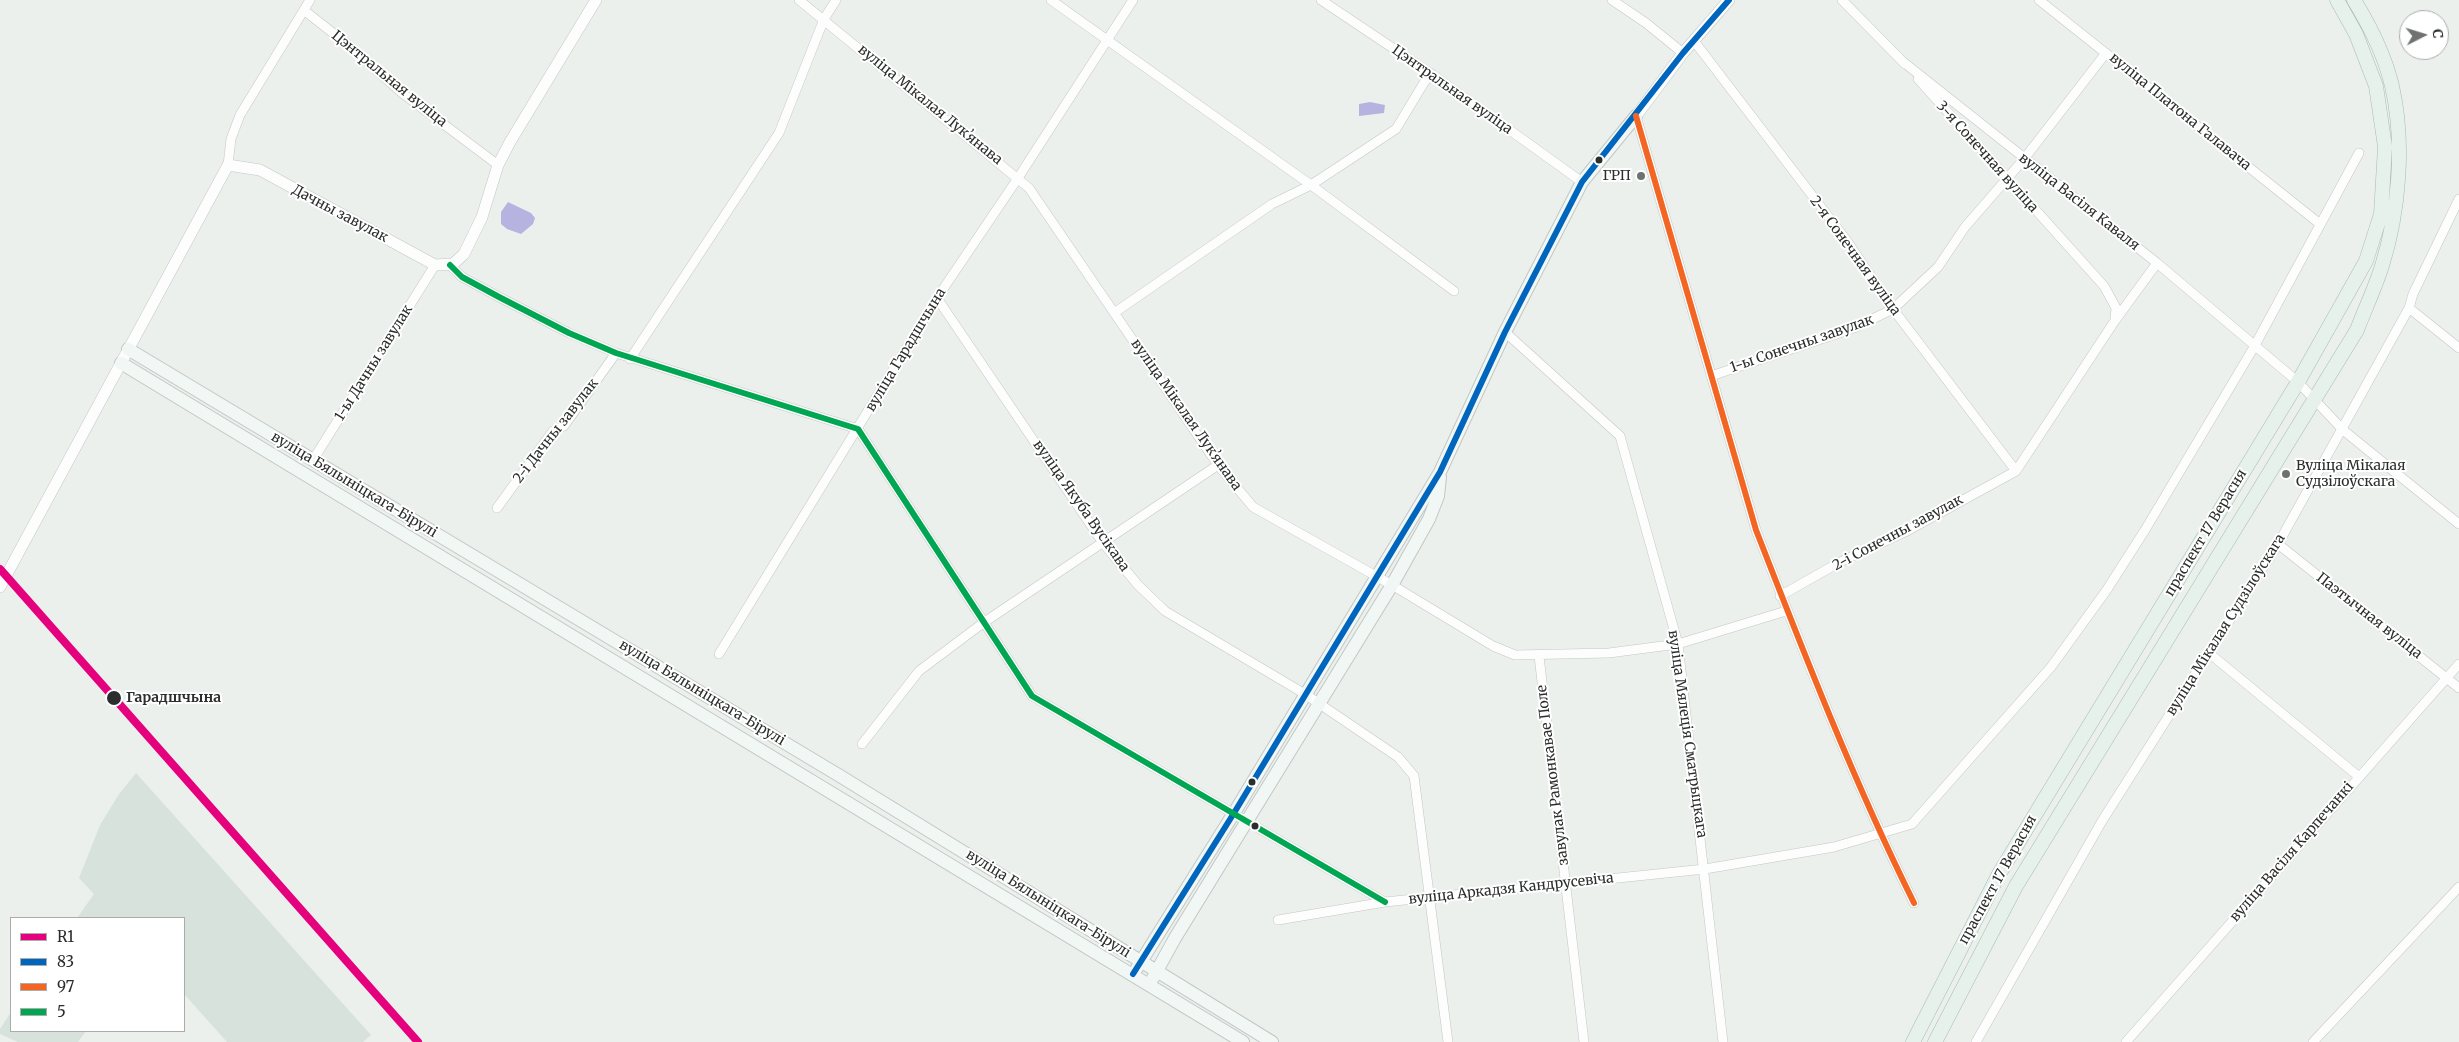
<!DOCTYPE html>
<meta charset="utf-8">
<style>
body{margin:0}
#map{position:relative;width:2459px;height:1042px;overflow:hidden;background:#ebf0ed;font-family:Merriweather,serif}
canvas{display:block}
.legend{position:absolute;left:10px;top:917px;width:175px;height:115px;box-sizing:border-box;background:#fff;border:1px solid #ababab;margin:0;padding:6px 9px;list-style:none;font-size:15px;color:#2c2e2d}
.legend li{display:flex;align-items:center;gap:10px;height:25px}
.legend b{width:25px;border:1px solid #ababab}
.north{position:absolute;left:2399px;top:10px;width:50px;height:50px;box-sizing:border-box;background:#fff;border:1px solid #ababab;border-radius:50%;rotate:85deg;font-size:14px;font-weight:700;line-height:20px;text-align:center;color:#2c2e2d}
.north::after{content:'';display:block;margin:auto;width:18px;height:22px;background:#6f7270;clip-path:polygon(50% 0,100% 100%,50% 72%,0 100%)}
</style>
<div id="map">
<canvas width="2459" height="1042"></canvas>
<ul class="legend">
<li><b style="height:6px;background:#e5007d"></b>R1</li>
<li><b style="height:6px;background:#0065bd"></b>83</li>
<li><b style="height:6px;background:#f26522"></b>97</li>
<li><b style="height:6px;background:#00a651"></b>5</li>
</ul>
<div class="north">С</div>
</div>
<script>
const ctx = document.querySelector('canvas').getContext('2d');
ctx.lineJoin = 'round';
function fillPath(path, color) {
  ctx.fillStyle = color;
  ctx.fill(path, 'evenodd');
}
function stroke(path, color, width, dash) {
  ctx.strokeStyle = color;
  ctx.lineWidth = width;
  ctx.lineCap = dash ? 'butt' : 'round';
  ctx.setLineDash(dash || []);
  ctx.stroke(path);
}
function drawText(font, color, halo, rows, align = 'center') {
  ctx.font = font + ' Merriweather,serif';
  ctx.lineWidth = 4;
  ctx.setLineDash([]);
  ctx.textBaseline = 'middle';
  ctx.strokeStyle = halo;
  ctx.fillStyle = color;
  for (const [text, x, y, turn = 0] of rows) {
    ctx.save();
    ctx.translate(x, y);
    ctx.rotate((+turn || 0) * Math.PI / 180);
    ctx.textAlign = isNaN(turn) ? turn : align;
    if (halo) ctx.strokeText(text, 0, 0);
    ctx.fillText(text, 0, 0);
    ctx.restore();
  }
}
const built = new Path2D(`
 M136,773l235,262 -8,7h-136l-43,-48v-76h-107l17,-24 -15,-16 21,-53 19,-31z
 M11,1012v19h75l-8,11h-60l-18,-8v-5z`);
const water = new Path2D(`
 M1370,102l15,3 -1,8 -25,3v-12z
 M508,202l23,11 4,5 -2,6 -12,10 -14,-5 -6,-5v-12z`);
const minor = new Path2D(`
 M799,0l230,188 189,277 35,42 139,78 101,61 22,9 94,-2 69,-9 108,-33
 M1051,0l260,185 143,106
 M1321,0l112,75 149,107
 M1612,0l34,23 37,30
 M1842,0l63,64
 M2039,0l281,224
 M305,11l47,37 50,45 96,72
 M1694,41l153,200 46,68 123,162
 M1902,61l255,202 141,119 45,48 116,94
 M1918,79l186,207 12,22 -1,11
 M1636,116l120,414c49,126 98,252 158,373
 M228,165l3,-26 9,-24 70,-115
 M450,265l12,12 37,20 70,36 47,20 242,76 174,267 353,206
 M937,298l166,245 35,42 27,26 140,83 93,63 16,19 34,266
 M2409,308l50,40
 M1114,313l158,-109 39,-19 85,-56 29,-48 8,-6
 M1505,332l115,104 58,208 45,398
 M630,359l149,-226 45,-114 12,-19
 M1711,376l143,-48 39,-19 45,-42 27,-40 59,-68 82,-106
 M313,460l122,-195
 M497,508l56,-77 11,-5 52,-73
 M2278,544l181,144
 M1780,596l60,-34 65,-30 111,-61 98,-149 43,-59
 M2209,653l149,123
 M719,654l218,-356 81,-120 115,-178
 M1539,656l45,386
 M862,744l57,-73 64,-48 235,-158
 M1278,920l107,-18 320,-33 129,-22 78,-23 139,-157 55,-76 39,-61 109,-183 105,-194
 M1976,1042l126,-221 176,-277 131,-236 4,-14 46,-95
 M2126,1042l333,-378
 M2313,1042l146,-155`);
const tertiary = new Path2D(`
 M1636,116l47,-63 46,-53
 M0,587l228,-422 32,5 175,95 18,-1 11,-10 18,-37 16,-52 12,-23 86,-142`);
const secondary = new Path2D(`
 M128,349l712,427 432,266
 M121,363l1122,679
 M1137,968l97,-155 206,-341 65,-140 77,-150 54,-66
 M1153,978l22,-40 217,-353 37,-66 9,-23 2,-19`);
const primary = new Path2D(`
 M1913,1042l86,-168 299,-492 68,-121 15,-47 4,-67 -9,-61 -20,-52 -19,-34
 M1935,1042l81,-156 341,-556c8,-21 18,-42 25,-64 17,-55 23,-123 10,-180 -7,-30 -22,-60 -38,-86`);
const bus1 = new Path2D(`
 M1133,974l101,-161 206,-341 65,-140 77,-150 101,-129 46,-53`);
const bus2 = new Path2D(`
 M1636,116l120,414c49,126 98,252 158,373`);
const bus3 = new Path2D(`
 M450,265l12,12 37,20 70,36 47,20 242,76 174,267 353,206`);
const rail1 = new Path2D(`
 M0,569l418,473`);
const markers = [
 [1599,160,4.5,"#2c2e2d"],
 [1641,176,5,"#6f7270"],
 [2286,474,5,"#6f7270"],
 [114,698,8,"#2c2e2d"],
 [1252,782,4.5,"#2c2e2d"],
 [1255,826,4.5,"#2c2e2d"]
];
const streetNames = [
 ["Цэнтральная вуліца",389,79,39],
 ["Цэнтральная вуліца",1452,90,35],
 ["вуліца Мікалая Лукʼянава",930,105,39],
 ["вуліца Платона Галавача",2180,112,39],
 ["3-я Сонечная вуліца",1987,157,48],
 ["вуліца Васіля Каваля",2079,202,38],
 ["Дачны завулак",340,214,28],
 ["2-я Сонечная вуліца",1855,256,54],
 ["1-ы Сонечны завулак",1802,344,-19],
 ["вуліца Гарадшчына",906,350,-59],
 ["1-ы Дачны завулак",374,363,-58],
 ["вуліца Мікалая Лукʼянава",1186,415,55],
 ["2-і Дачны завулак",556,431,-52],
 ["вуліца Бялыніцкага-Бірулі",354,485,31],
 ["вуліца Якуба Вусікава",1081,506,55],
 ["2-і Сонечны завулак",1898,533,-28],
 ["праспект 17 Верасня",2206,533,-59],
 ["Паэтычная вуліца",2369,616,38],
 ["вуліца Мікалая Судзілоўскага",2226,625,-58],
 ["вуліца Бялыніцкага-Бірулі",702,693,31],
 ["вуліца Мялеція Сматрыцкага",1687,734,82],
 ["завулак Рамонкавае Поле",1553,775,-97],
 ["вуліца Васіля Карпечанкі",2292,852,-49],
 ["праспект 17 Верасня",1998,880,-61],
 ["вуліца Аркадзя Кандрусевіча",1511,889,-6],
 ["вуліца Бялыніцкага-Бірулі",1048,904,32]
];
const poiNames = [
 ["ГРП",1631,176],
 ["Вуліца Мікалая",2296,466,"left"],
 ["Судзілоўскага",2296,482,"left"]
];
const stopNames = [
 ["Гарадшчына",126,698]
];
fillPath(built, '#d8e2dd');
fillPath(water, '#b7b3e0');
stroke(minor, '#c3c7c4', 10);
stroke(tertiary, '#c3c7c4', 12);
stroke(secondary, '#c3c7c4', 14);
stroke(primary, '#a7bbb2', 15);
stroke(minor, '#fcfdfc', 9);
stroke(tertiary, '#fcfdfc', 11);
stroke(secondary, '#f1f7f4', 12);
stroke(primary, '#e6f1ec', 14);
stroke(bus1, '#0065bd', 6);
stroke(bus2, '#f26522', 6);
stroke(bus3, '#00a651', 6);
stroke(rail1, '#e5007d', 8);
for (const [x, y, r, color] of markers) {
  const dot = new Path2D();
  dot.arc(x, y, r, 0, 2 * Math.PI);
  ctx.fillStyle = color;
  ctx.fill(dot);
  stroke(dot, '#fff', 2);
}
drawText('14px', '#2c2e2d', '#fff', streetNames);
drawText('14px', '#2c2e2d', '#fff', poiNames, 'right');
drawText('bold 14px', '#2c2e2d', '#fff', stopNames, 'left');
</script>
